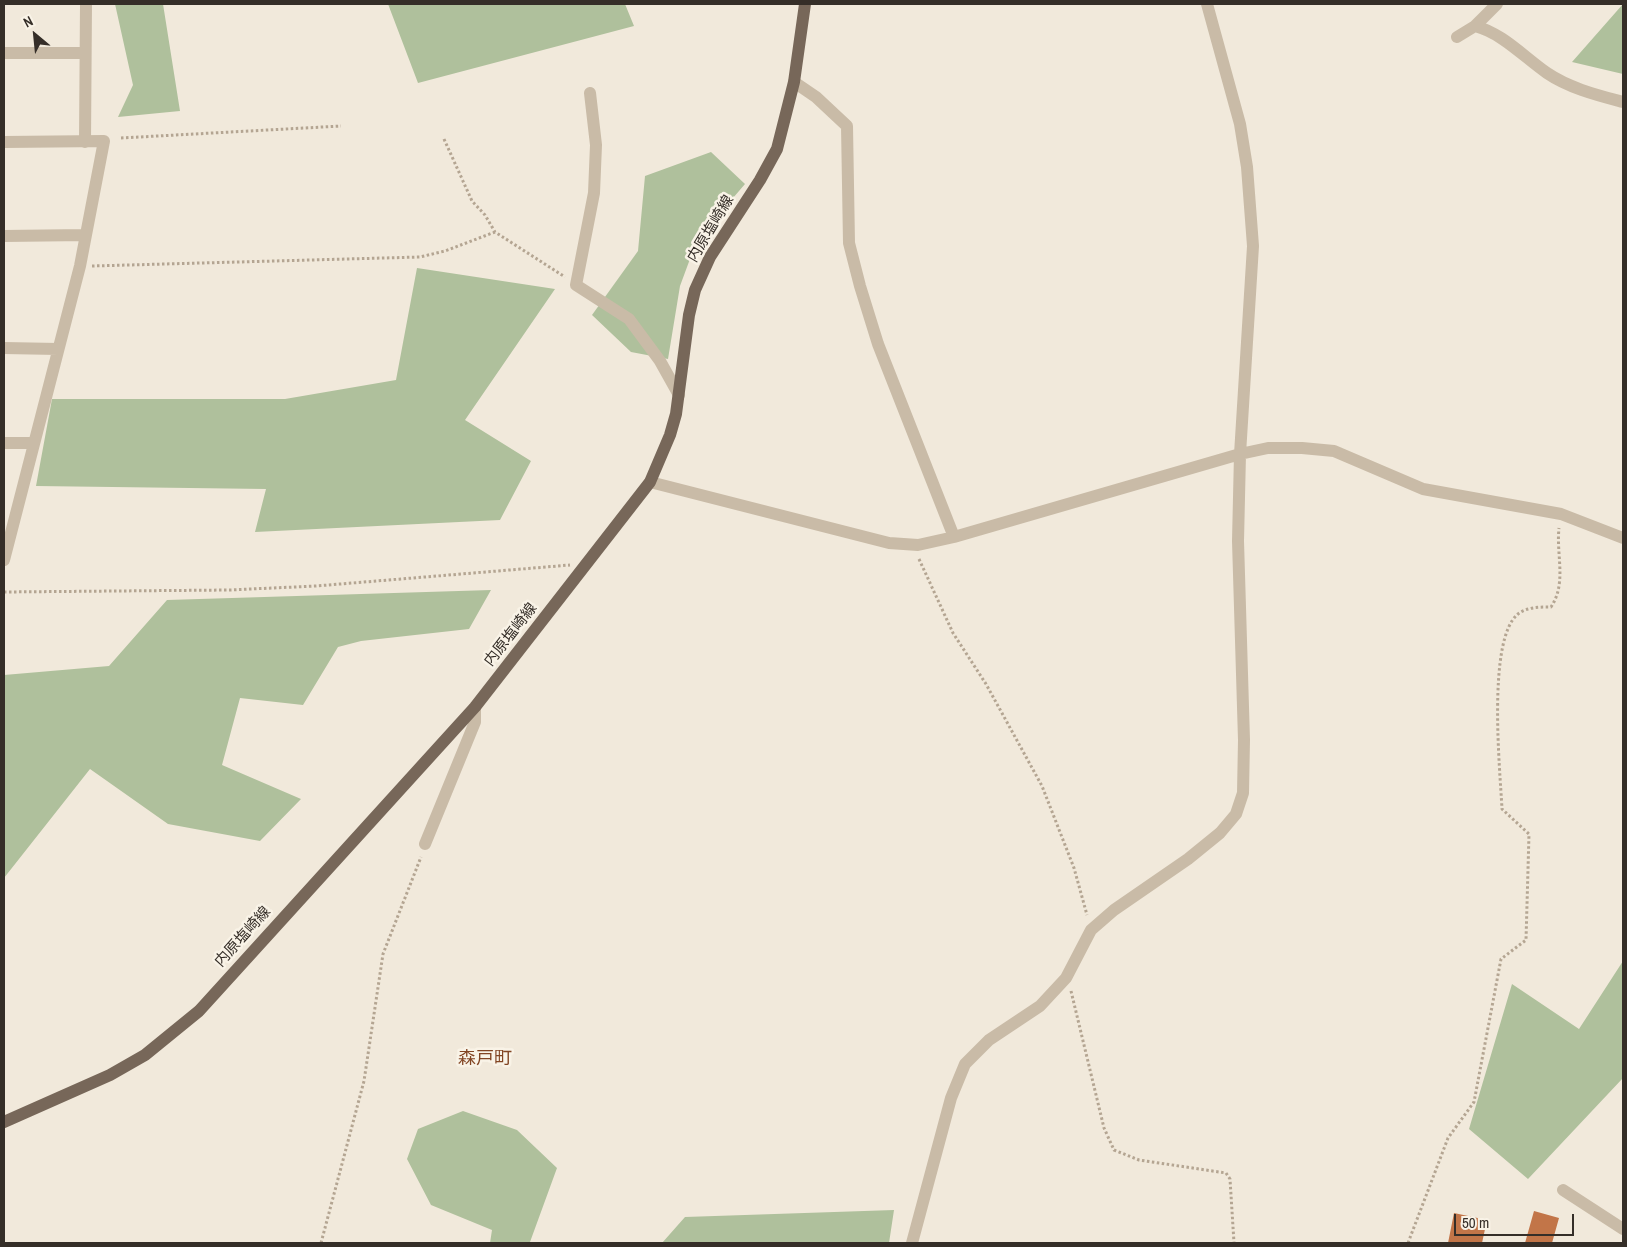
<!DOCTYPE html>
<meta charset="utf-8">
<style>
body{margin:0}
#map{position:relative;width:1627px;height:1247px;overflow:hidden;background:#f1e9db;font-family:"Archivo Narrow",sans-serif}
canvas{display:block}
.frame{position:absolute;inset:0;border:5px solid #352e28;pointer-events:none}
.north{position:absolute;left:10px;top:10px;width:50px;height:50px;-webkit-text-stroke:4px #f9f3e7;paint-order:stroke;rotate:332deg;font-size:14px;font-weight:700;line-height:20px;text-align:center;color:#352e28}
.north::after{content:'';display:block;margin:auto;width:18px;height:22px;background:#352e28;clip-path:polygon(50% 0,100% 100%,50% 72%,0 100%)}
.scale{position:absolute;left:1454px;top:1214px;width:120px;height:22px;box-sizing:border-box;border:2px solid #352e28;border-top:0;padding-left:6px;font-size:15px;line-height:18px;white-space:nowrap;color:#352e28;-webkit-text-stroke:4px #f9f3e7;paint-order:stroke}
</style>
<div id="map">
<canvas width="1627" height="1247"></canvas>
<div class="frame"></div>
<div class="north">N</div>
<div class="scale">50 m</div>
</div>
<script>
const ctx = document.querySelector('canvas').getContext('2d');
ctx.lineJoin = 'round';
function fillPath(path, color) {
  ctx.fillStyle = color;
  ctx.fill(path, 'evenodd');
}
function stroke(path, color, width, dash) {
  ctx.strokeStyle = color;
  ctx.lineWidth = width;
  ctx.lineCap = dash ? 'butt' : 'round';
  ctx.setLineDash(dash || []);
  ctx.stroke(path);
}
function drawText(font, color, halo, rows, align = 'center') {
  ctx.font = font + ' "Archivo Narrow","Noto Sans JP",sans-serif';
  ctx.lineWidth = 5;
  ctx.setLineDash([]);
  ctx.textBaseline = 'middle';
  ctx.strokeStyle = halo;
  ctx.fillStyle = color;
  for (const [text, x, y, turn = 0] of rows) {
    ctx.save();
    ctx.translate(x, y);
    ctx.rotate((+turn || 0) * Math.PI / 180);
    ctx.textAlign = isNaN(turn) ? turn : align;
    if (halo) ctx.strokeText(text, 0, 0);
    ctx.fillText(text, 0, 0);
    ctx.restore();
  }
}
const green = new Path2D(`
 M115,4h48l17,107 -62,6 15,-32z
 M388,4h237l9,22 -216,57z
 M1623,4v70l-51,-12z
 M711,152l34,32 -48,56 -17,46 -12,73 -37,-7 -39,-37 46,-64 7,-75z
 M417,268l138,21 -90,131 66,41 -31,59 -245,12 11,-43 -230,-3 16,-87h233l111,-19z
 M491,590l-22,39 -108,12 -23,6 -35,58 -63,-7 -18,67 79,34 -41,42 -92,-17 -78,-55 -86,109v-203l105,-9 58,-66z
 M1623,961v117l-95,101 -59,-50 43,-145 67,45z
 M463,1111l54,19 40,38 -27,74 13,1h-53l2,-13 -61,-25 -24,-46 11,-30z
 M894,1210l-5,33h-227l23,-26z`);
const building = new Path2D(`
 M1534,1211l25,7 -7,25h-27z
 M1454,1213l33,7 -5,23h-34z`);
const path = new Path2D(`
 M121,138l220,-12
 M444,139l28,62 13,14 10,17 70,45
 M92,266l328,-9 25,-6 50,-19
 M919,559l34,74 33,51 56,102 32,82 13,47
 M4,592l225,-2 87,-4 254,-21
 M1071,991l33,137 10,22 25,10 87,13 4,6 4,64
 M321,1243l43,-162 19,-127 38,-97
 M1408,1243l40,-105 26,-36 27,-143 25,-19 3,-106 -27,-25c-2,-40 -15,-170 16,-195 9,-7 21,-7 33,-7 16,-24 5,-52 8,-79`);
const minor = new Path2D(`
 M1475,26c27,7 49,31 72,47 22,15 50,22 76,29
 M1457,37l18,-11 22,-22
 M4,53h81
 M794,82l22,15 31,29 2,117 11,43 18,58 76,193
 M590,93l6,52 -2,48 -18,92 53,34 31,42 19,34
 M4,142l100,-1 -24,125 -76,294
 M85,142l1,-138
 M4,236l82,-1
 M4,348l54,1
 M4,443h30
 M650,482l239,61 29,2 36,-8 286,-83 28,-6h34l32,3 89,38 138,25 62,24
 M425,844l50,-122v-15
 M1563,1190l60,39
 M912,1243l39,-145 14,-34 24,-24 51,-34 26,-28 25,-48 23,-20 74,-51 32,-26 16,-19 7,-21 1,-53 -6,-199 2,-87 13,-208 -6,-79 -7,-43 -33,-120`);
const primary = new Path2D(`
 M4,1122l106,-47 35,-20 54,-44 276,-304 175,-225 20,-47 6,-21 13,-99 6,-25 15,-33 50,-77 17,-31 17,-67 11,-78`);
const streetNames = [
 ["内原塩崎線",711,229,-59],
 ["内原塩崎線",511,635,-52],
 ["内原塩崎線",243,937,-48]
];
const quarterNames = [
 ["森戸町",485,1059]
];
fillPath(green, '#afc09c');
fillPath(building, '#c27548');
stroke(path, '#b4a592', 3, [2.5, 2.5]);
stroke(minor, '#c9bba7', 12);
stroke(primary, '#776759', 12);
drawText('15px', '#352e28', '#f9f3e7', streetNames);
drawText('18px', '#824523', '#f9f3e7', quarterNames);
</script>
